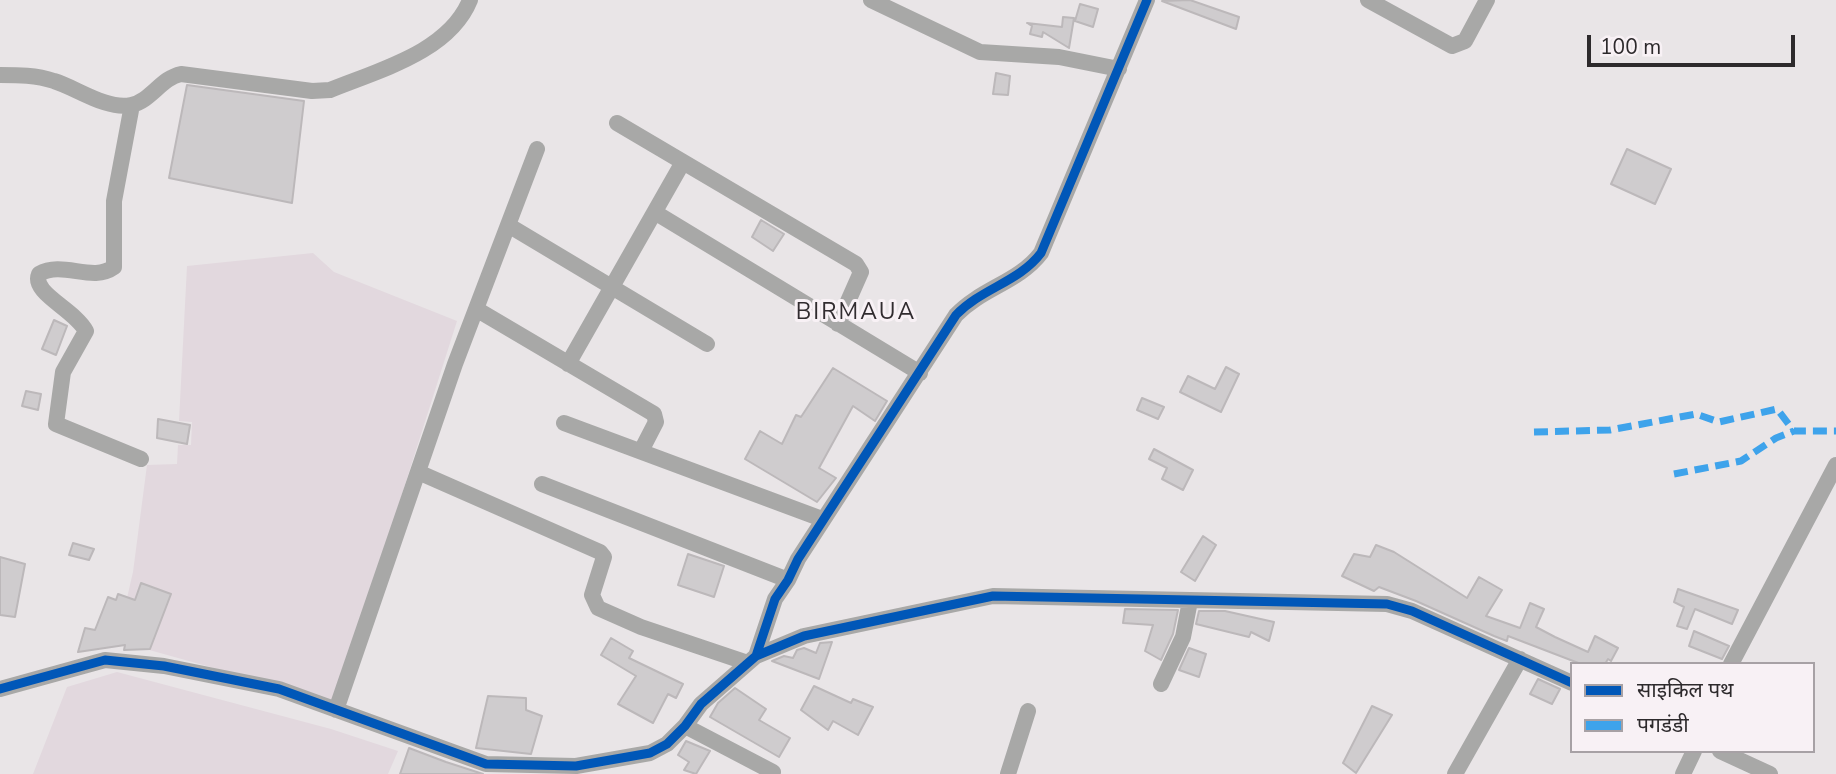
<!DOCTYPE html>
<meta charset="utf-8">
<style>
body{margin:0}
#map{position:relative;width:1836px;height:774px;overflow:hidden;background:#e9e5e7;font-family:"Nunito Sans","Noto Sans Devanagari",sans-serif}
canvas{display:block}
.legend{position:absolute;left:1570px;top:662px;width:245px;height:91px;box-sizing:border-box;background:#f8f1f5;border:2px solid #a7a1a5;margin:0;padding:9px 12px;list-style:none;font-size:21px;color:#2d2a2c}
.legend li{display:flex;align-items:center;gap:14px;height:35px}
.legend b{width:35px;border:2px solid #a7a1a5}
.scale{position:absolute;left:1587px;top:35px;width:208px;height:32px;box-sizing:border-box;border:4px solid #2d2a2c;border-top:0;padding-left:9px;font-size:21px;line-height:24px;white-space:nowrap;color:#2d2a2c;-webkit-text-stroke:5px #f8f1f5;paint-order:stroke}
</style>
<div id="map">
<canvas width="1836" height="774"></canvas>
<ul class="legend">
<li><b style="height:9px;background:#0057b8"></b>साइकिल पथ</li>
<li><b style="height:9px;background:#3ea3eb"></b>पगडंडी</li>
</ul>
<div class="scale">100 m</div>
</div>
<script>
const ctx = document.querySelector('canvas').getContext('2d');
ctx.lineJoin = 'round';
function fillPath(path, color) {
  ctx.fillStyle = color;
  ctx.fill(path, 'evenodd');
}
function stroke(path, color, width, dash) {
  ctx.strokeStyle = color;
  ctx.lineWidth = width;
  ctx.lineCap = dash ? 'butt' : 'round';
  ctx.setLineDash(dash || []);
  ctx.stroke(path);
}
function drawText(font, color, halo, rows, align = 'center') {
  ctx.font = font + ' "Nunito Sans",sans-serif';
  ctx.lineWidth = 6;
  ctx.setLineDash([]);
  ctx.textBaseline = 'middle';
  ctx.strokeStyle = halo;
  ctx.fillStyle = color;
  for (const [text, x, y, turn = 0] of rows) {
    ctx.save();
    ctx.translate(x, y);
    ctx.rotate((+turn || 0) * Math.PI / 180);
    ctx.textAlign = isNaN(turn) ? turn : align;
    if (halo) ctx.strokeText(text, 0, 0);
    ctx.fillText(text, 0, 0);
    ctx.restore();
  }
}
const built = new Path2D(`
 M313,253l21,19 123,49 -121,381 -219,-61 16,-69 14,-107 30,-1 1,-19h13l1,-23 -13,-1 8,-155z
 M117,672l214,57 67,22 -10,23h-355l34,-87z`);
const building = new Path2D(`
 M1190,0l49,17 -3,12 -74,-28z
 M1080,4l18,5 -5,18 -18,-6z
 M1063,17l11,1 -5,30 -26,-16 -1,5 -12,-3 2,-8 -5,-3 35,4z
 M996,73l14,3 -2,19 -15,-1z
 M187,85l117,16 -12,102 -123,-25z
 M1627,149l44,20 -16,35 -44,-20z
 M761,220l23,14 -11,17 -21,-14z
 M54,320l13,6 -11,29 -14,-6z
 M1226,367l13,7 -18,38 -41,-20 8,-16 27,13z
 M833,368l54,33 -12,20 -22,-15 -34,62 17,10 -19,24 -72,-43 15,-28 22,13 14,-29 5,2z
 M26,391l15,3 -3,16 -16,-4z
 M1142,398l22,9 -6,12 -21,-9z
 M158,419l32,6 -3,19 -30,-6z
 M1154,449l39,21 -10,20 -21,-11 5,-11 -18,-9z
 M1203,536l13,9 -21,36 -14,-9z
 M73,543l21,6 -5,11 -20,-5z
 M1376,545l18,7 73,46 12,-21 23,13 -16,26 34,12 10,-25 14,6 -8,18 19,10 33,15 7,-16 23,12 -7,13 -3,-2 -3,5h-24l-73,-28 -1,5 -13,-5 -78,-35 -37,-14 -5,4 -32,-15 12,-22 16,3z
 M688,554l36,12 -10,31 -36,-12z
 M0,557l25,7 -10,53 -15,-2z
 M141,583l30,11 -21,55 -26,1 1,-5 -47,7 7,-24 10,2 13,-33 8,3 2,-6 17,6z
 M1678,589l60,21 -6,14 -37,-15 -8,20 -10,-3 7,-19 -10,-5z
 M1125,609l53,1 -5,24 -12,26 -16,-9 8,-26 -30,-2z
 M1199,611h26l49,11 -5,19 -18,-9 -2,5 -53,-13z
 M1694,631l35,15 -7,13 -33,-13z
 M611,638l22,13 -4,7 54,26 -7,14 -8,-4 -15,29 -35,-19 18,-28 -35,-21z
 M832,642l-13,37 -47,-18 12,-5 9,2 4,-8 7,-2 12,5 4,-10z
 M1189,648l17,6 -7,23 -20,-7z
 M1538,679l22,10 -8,15 -22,-10z
 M814,686l37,17 2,-4 20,8 -15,28 -25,-14 -5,9 -27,-20z
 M735,688l31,21 -7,11 31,18 -11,19 -69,-40 8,-14z
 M488,696l38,2v12l16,6 -11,38 -55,-6z
 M1372,706l20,9 -36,58 -13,-10z
 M686,741l24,10 -14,23 -12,-4 5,-8 -11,-7z
 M409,748l37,14 37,12h-83z`);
const minor = new Path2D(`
 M871,0l109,52 79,5 60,12
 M1368,0l84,46 13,-5 22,-41
 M0,75c18,0 36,0 54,6 23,7 52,29 77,24 20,-4 30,-27 50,-31l131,17 18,-1c49,-20 119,-38 140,-90
 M132,105l-18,96v66c-22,16 -51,-7 -75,7 -8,19 35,35 47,57l-23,41 -7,52 85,35
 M617,123l239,141 5,8 -23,52
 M656,213l264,160
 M508,225l199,119
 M476,309l178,105 2,8 -15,29
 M568,364l115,-202
 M564,423l258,96
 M418,472l182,80 4,5 -12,38 6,13 43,19 107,36
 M542,484l246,96
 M756,656l19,-57 13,-19 10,-21 158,-244c26,-27 63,-33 85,-62l106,-253
 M1731,664l105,-199
 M1161,684l22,-47 7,-36
 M0,689l105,-29 59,6 115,23 207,75 90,2 74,-13 17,-9 18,-18 16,-22 55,-48 48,-20 189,-40 394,8 25,7 160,72
 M336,710l119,-346 82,-215
 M685,726l88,46
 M1720,751l50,23
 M1008,774l20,-63
 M1455,774l65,-115
 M1683,774l11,-23`);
const quiet = new Path2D(`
 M1534,432l76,-2 86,-16 23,8 58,-13 17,22h42
 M1674,474l67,-13 35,-23 18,-7`);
const cycleway = new Path2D(`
 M756,656l19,-57 13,-19 10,-21 158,-244c26,-27 63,-33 85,-62l106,-253
 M0,689l105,-29 59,6 115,23 207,75 90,2 74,-13 17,-9 18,-18 16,-22 55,-48 48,-20 189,-40 394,8 25,7 160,72`);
const quarterNames = [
 ["BIRMAUA",856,313]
];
fillPath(built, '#e2d8de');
fillPath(building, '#cfccce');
stroke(building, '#bcb8ba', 2);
stroke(minor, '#a8a8a7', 16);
stroke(quiet, '#3ea3eb', 7, [14, 7]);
stroke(cycleway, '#0057b8', 9);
ctx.letterSpacing = '2px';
drawText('23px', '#312c2f', '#f8f1f5', quarterNames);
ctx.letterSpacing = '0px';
</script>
